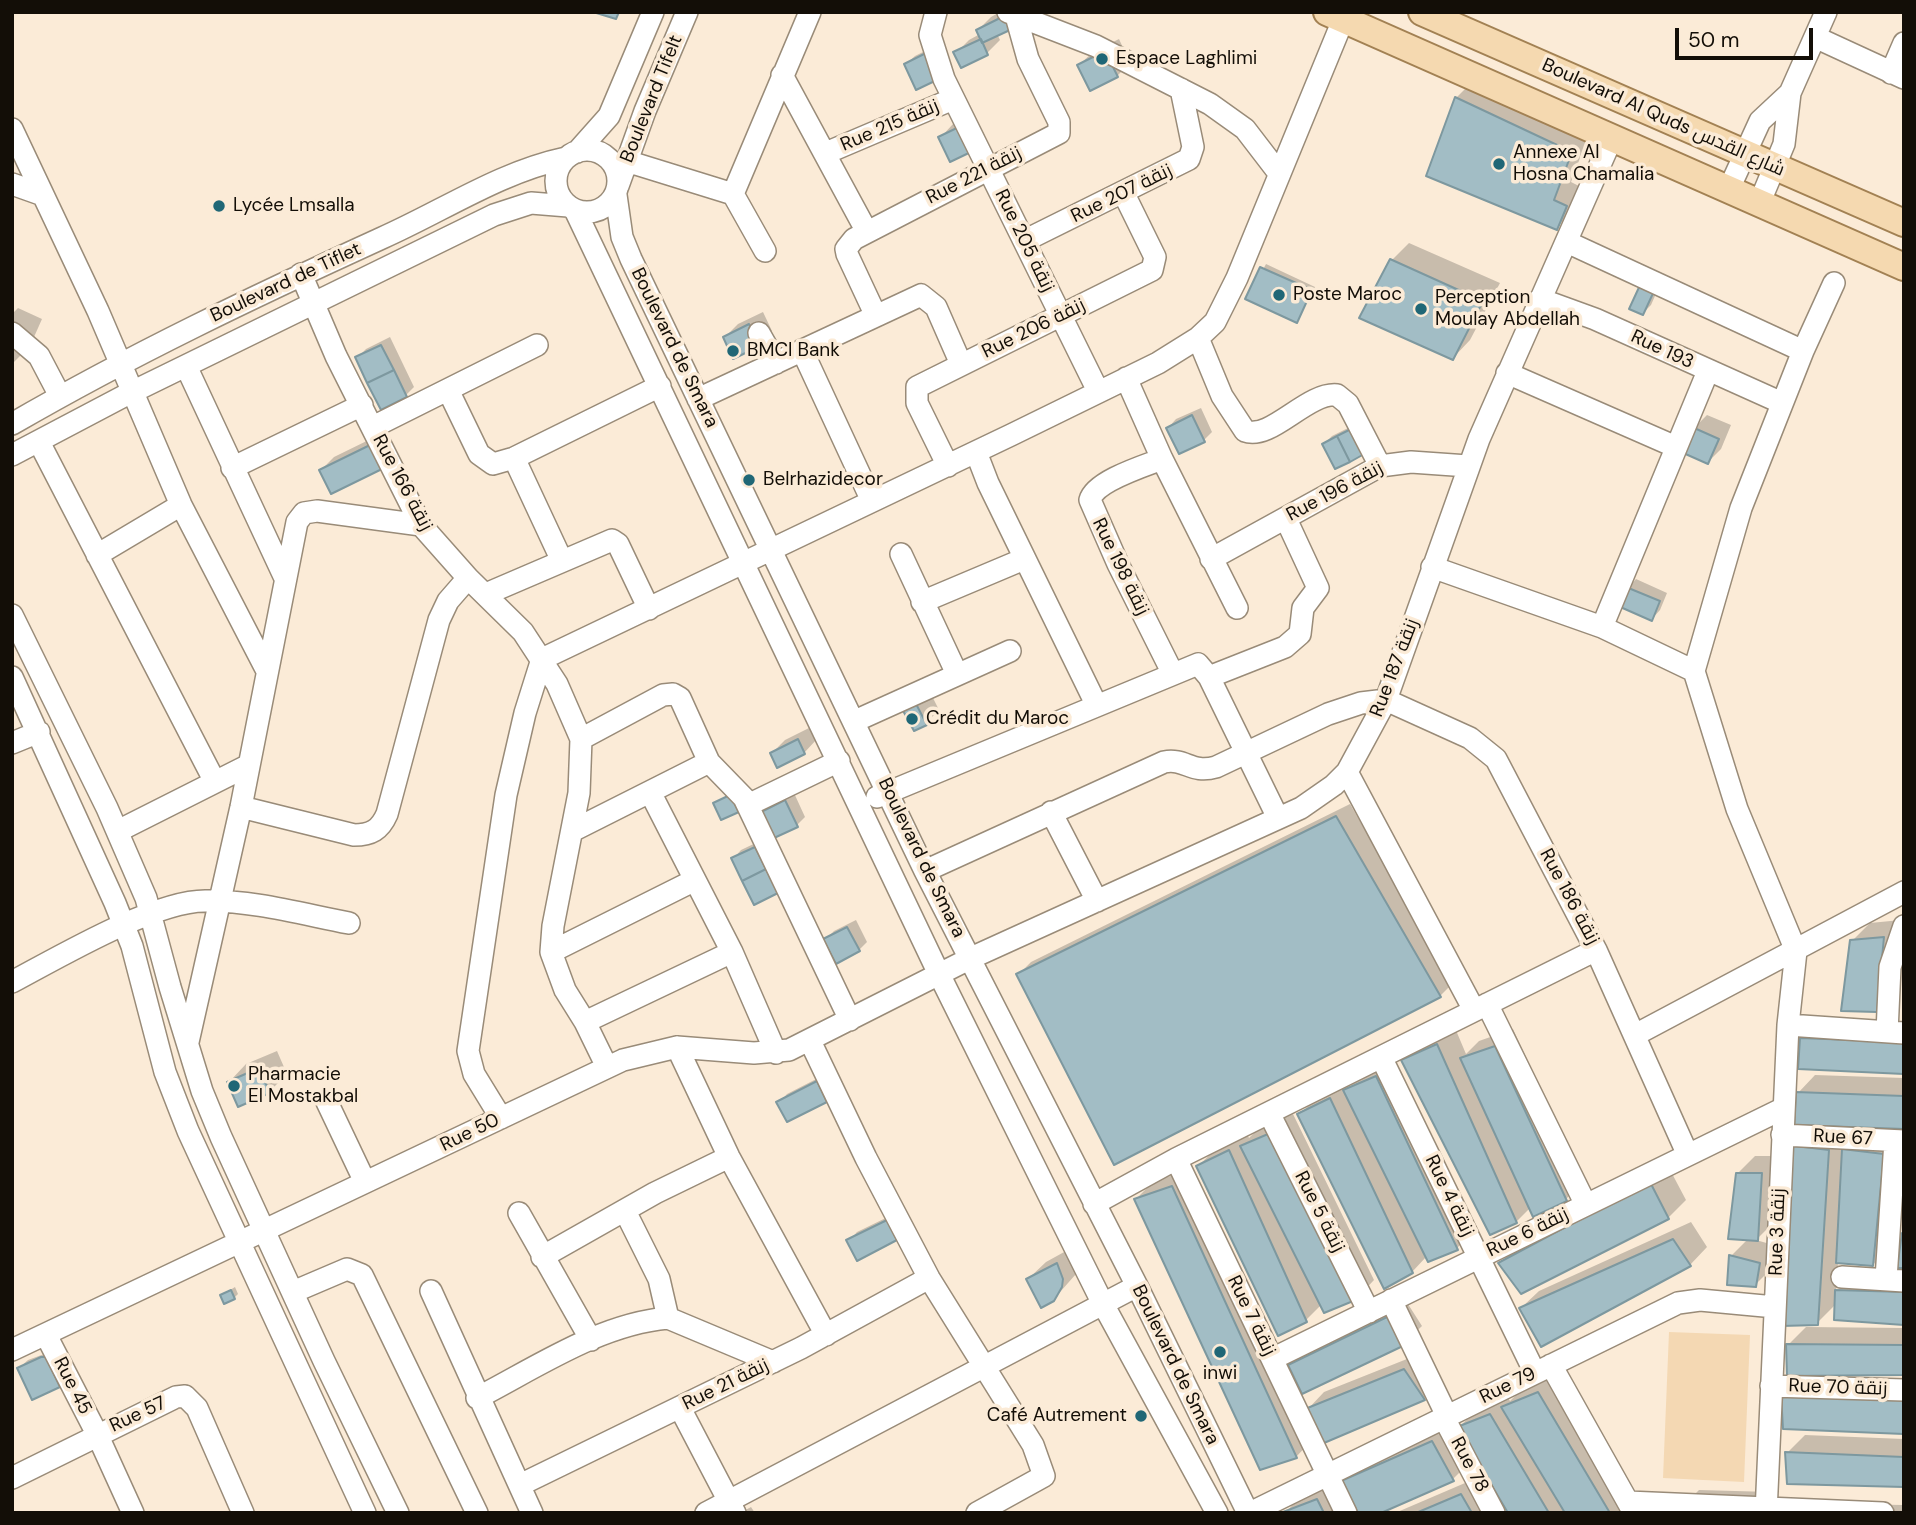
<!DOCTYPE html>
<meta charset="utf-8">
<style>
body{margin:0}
#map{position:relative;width:1916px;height:1525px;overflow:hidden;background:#fbebd7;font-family:"DM Sans",sans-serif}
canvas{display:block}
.frame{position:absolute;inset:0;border:14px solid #130e07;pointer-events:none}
.scale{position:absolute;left:1675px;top:28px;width:138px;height:32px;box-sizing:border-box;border:4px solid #130e07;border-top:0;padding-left:9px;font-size:21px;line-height:24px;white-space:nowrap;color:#130e07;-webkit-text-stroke:5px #fbebd7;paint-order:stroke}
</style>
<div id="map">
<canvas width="1916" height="1525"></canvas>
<div class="frame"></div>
<div class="scale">50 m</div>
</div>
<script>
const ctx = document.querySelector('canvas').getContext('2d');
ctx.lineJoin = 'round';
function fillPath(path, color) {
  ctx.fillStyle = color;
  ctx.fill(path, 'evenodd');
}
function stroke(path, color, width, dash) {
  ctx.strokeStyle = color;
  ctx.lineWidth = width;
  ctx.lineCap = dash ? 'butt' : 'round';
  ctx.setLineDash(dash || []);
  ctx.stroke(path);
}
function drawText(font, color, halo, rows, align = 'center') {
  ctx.font = font + ' "DM Sans",Cairo,sans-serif';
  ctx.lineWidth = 7;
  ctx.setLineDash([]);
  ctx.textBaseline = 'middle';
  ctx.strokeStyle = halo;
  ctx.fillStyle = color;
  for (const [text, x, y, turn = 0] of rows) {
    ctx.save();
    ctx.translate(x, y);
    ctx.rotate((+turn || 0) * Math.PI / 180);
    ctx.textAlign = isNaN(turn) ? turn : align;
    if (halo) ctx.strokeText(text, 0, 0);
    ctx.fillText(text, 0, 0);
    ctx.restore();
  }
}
const green = new Path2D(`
 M1669,1332l81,3 -6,147 -81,-4z`);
const shadow = new Path2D(`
 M1000,12h21l-24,22 3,6 -13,13h-31l13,-13 11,-6 -2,-4 13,-13z
 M1119,39l11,24 -13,13 -38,-11 14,-13z
 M937,45l2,32 -33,-13 9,-8z
 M1474,80l115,54 -18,48 12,6 -9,22 -18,18 -100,-130z
 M974,114l11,22 -13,13 -32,-11 13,-14z
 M1409,243l91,40 -30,57 -17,18 -62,-97z
 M1266,264l49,23 -18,34 -49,-23z
 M1651,275l11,5 -11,25 -8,8z
 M18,308l24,11 -12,27 -18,18v-50z
 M763,312l9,19 -13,14 -34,-8 13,-13z
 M390,337l24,50 -8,8 -49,-37 9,-9z
 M1201,408l11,24 -8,8 -36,-12 8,-9z
 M1707,415l24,10 -10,24 -13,13 -14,-34z
 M1362,421l12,23h-50l8,-8z
 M383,433l11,22 -73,15 13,-13z
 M1636,579l31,14 -7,17 -8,9 -24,-31z
 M928,688l11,22 -13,13 -23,-16z
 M811,727l6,12 -13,14h-32l13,-13z
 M794,793l11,24 -8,8 -34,-13 9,-8z
 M1350,804l103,179 -13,13 -422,-21 13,-13z
 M764,839l13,53 -44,-33 8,-9z
 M856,920l11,22 -8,8 -33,-11 8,-8z
 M1901,920l-7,72 -18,18 -24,-69 18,-18z
 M1819,1020l85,4v48l-103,-34z
 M1455,1028l11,26 13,-13 34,-12 71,152 -18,18 -36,9 -14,14 -113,-162 18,-18z
 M277,1051l10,23 -18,18 -40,-10 17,-18z
 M1394,1060l81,170 -18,18 -30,8 -15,16 -113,-157 18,-18 31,-15 2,4 13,-13z
 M826,1074l9,18 -9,8 -38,20 -9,-17 8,-9z
 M1815,1075l89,3v49l-106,-34z
 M1293,1114l81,166 -17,18 -36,7 -15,15 -108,-154 18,-17 31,-15 2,4 10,-10z
 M1862,1132l39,4 -11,111 -17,18 -35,-3 -2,30 19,-19 49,1v49l-68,-19 -19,19 -28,-177 57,-13 -1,16z
 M1755,1156h24l-4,65 -19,19 21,6 -4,21 -18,18 -24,-29 17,-17 -11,-65z
 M1668,1166l18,34 -18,18 -168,45 18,-18z
 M1190,1169l123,270 -17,18 -160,-258 17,-17z
 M896,1213l9,17 -9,8 -47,3 8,-9z
 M1691,1222l16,25 -17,18 -169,43 18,-17z
 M1075,1246l5,14 -4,14 -23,26 -25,-21 18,-17z
 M235,1287l3,7 -4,4 -12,-3z
 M1406,1301l16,25 -18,17 -114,22 18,-18z
 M1806,1327l98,1v45l-95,1v3l-26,18 21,-21 -16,-29z
 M55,1350l12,27 -8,8 -40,-17 9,-8z
 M1422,1353l20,28 -18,18 -100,41 -17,-30 17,-18z
 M1556,1375l82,138h-128l-51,-86 18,-17 31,-12 2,3 11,-11z
 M1450,1424l21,37 -18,18 -109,2 17,-18z
 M1805,1435l99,4v47l-117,-33z
 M1479,1477l13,36h-97z
 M1335,1483l16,30h-66l17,-18z
 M1699,1490l72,2v21h-95z
 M1793,1503l111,2v8h-121z
 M751,1507l4,6h-15z`);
const building = new Path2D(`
 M593,12h26l-3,7z
 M1004,16l6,14 -28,13 -6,-13z
 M981,39l7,16 -27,13 -8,-16z
 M1105,51l13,26 -28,14 -13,-26z
 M928,52l13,26 -25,12 -12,-26z
 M1455,97l117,55 -18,48 13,6 -10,24 -131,-54z
 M961,126l12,25 -23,11 -12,-25z
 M1390,259l93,42 -30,59 -94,-42z
 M1260,267l52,23 -15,33 -52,-24z
 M1641,283l14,6 -12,26 -14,-6z
 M749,324l11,22 -27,13 -10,-22z
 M381,345l13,25 -27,13 -12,-26z
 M394,370l13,27 -26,13 -14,-27z
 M1192,415l13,27 -26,12 -13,-26z
 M1692,427l27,12 -11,25 -27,-12z
 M1353,428l13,25 -16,9 -13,-26z
 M1337,436l13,26 -15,7 -13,-25z
 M370,445l12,24 -51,25 -12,-24z
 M1626,587l34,14 -8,20 -34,-15z
 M914,700l13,25 -13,6 -13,-24z
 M798,739l7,15 -28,14 -7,-15z
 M730,795l9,17 -18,8 -8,-17z
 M785,800l13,27 -24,11 -13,-26z
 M1336,816l105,181 -327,168 -98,-191z
 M755,847l11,22 -24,12 -11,-23z
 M766,869l12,24 -24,12 -12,-24z
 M847,927l13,24 -24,13 -13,-25z
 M1884,937l-7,75 -36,-1 9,-71z
 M1800,1038l104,4v32l-106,-5z
 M1437,1044l80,179 -27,12 -89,-175z
 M1495,1046l72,155 -34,16 -73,-159z
 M259,1068l11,25 -32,14 -11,-25z
 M1376,1076l82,174 -30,12 -85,-172z
 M817,1081l10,21 -40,20 -11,-20z
 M1796,1092l108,4v33l-110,-4z
 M1330,1098l83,175 -29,16 -87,-175z
 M1275,1131l83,168 -34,14 -84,-167z
 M1787,1145l42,5 -11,175 -37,1z
 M1842,1149l42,5 -11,112 -37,-3z
 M1229,1150l78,172 -29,14 -82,-170z
 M1736,1173h26l-4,68 -30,-2z
 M1650,1182l19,37 -148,75 -23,-31z
 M1172,1186l125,272 -37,12 -126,-271z
 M887,1220l10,20 -40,21 -11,-21z
 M1902,1233h2v35h-7z
 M1673,1239l18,27 -150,81 -22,-39z
 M1729,1255l31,8 -4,24 -29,-2z
 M1057,1263l6,16 -1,8 -8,14 -13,7 -15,-29z
 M231,1290l4,9 -11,5 -4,-9z
 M1835,1290l69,2v33l-70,-5z
 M1387,1317l18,28 -103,49 -14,-29z
 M1786,1344l118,1v30l-117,1z
 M41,1357h5l14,30 -28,13 -15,-32z
 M1404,1369l21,31 -101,43 -19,-34z
 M1538,1392l72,121h-45l-64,-106z
 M1781,1394l123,4v36l-121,-5z
 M1490,1414l59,99h-41l-51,-86z
 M1432,1441l22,40 -73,32h-23l-17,-32z
 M1785,1452l119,5v30l-117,-3z
 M1461,1494l11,19h-56z
 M1317,1499l7,14 -41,-1z`);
const minor = new Path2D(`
 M936,12l-6,23 14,44 154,312
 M1008,12l88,34 114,58 35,25 33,43
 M1815,37l89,41
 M1891,73l13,-30
 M782,75l85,157
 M12,129l86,182 83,194 86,166
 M556 181a31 31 0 1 1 62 0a31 31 0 1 1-62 0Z
 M577,152l32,-36 44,-104
 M826,153l127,-54
 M613,163l23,1 97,30
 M12,184l31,11
 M618,186l27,-75 42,-99
 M1728,191l32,-70 30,-28
 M616,195l6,42 9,22 294,612 212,415 111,227
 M1759,204l25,-60 6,-51 36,-81
 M575,210l364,764 164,330 114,209
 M1026,240l163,-81 4,-12 -12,-58
 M1567,242l236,109
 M765,251l-32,-57 77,-182
 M301,274l35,82 85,169 47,53 55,54 34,52 24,55 -2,54 -26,133 -2,26 14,38 20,32 22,45
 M1540,299l55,20 187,84
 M876,316l-29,-62 -1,-5 8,-10 205,-106v-11l-31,-63 -12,-43
 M12,333l27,23 21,40
 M759,333l17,30
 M1198,338l24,58 23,35c26,10 62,-39 92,-36l11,9 32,62
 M802,350l70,151
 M186,366l98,210
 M1507,373l169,74
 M1126,378l36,81 75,149
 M448,390l31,64 14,10 21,-6 146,-72
 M698,399l223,-104 15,12 25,57
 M12,424c121,-70 243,-128 370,-186 61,-27 118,-66 184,-80
 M373,427l164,-82
 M39,442l175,338
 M976,452l12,31 108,221
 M12,455l112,-59 370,-181 37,-12 37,3
 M514,458l48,103
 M1162,459c-18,7 -67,22 -72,41l28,64 54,108
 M948,466l-31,-63v-16l235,-117 3,-13 -32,-65
 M232,468l130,-63
 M901,554l56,120
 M97,555l84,-50
 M1211,559l169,-93 31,-4 57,4
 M1432,567l170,60 92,44
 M486,594l126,-54 6,4 31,65
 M922,602l102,-43
 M12,615l95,193 39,90 24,89 32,104 19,46 103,224 74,152
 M1602,627l106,-256
 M12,677l103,226 17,43 33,126 23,59 177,382
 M1209,677l76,-30 15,-13 3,-26 15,-20 -32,-69
 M855,721l155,-70
 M581,739l82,-44 10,-1 7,4 29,64 35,36 106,222
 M12,743l27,-11
 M1347,772l127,238
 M651,794l81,158 44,101
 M877,797l321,-133 11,13 69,141
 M748,805l91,-44
 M241,807l113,28c17,0 26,-5 33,-21l52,-194 9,-19 20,-23
 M1051,812l46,89
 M118,831l131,-66
 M572,831l137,-69
 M925,871l239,-109c22,-4 27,12 52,5l112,-53 33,-11 25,-3 84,38 26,21 100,191 91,203
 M551,952l144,-72
 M12,982c47,-25 142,-81 193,-81 47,-1 97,13 144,22
 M1487,1004l99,201
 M585,1022l147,-70
 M1788,1025l116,8
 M1887,1032l3,-65 14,-41
 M1635,1035l269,-143
 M810,1041l56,117 63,120 104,167 11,31 -67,37
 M188,1042l53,-235 56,-285 7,-9 13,-2 104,14
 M677,1047l52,110 97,178
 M1381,1057l154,316
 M327,1102l38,80
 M1269,1113l100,199
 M501,1118l-27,-44 -6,-23 38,-256 19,-82 17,-54 469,-224 147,-72 40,-25 17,-16 22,-44 106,-258
 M1782,1135l122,6
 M1176,1159l170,354
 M1094,1204l82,-45 420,-209
 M625,1211l34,68 9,39 105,44
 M519,1213l72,127
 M542,1257l113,-64 74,-36
 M1842,1277l62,4
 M1886,1279l9,-138
 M431,1291l101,222
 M293,1292l54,-23 15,6 115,238
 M1391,1300l56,116
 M46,1335l51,99 36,79
 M12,1350l611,-290 54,-13 77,6 35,-3 182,-92 330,-150 33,-23 13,-13 39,-72 93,-261 132,-299
 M1272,1359l512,-251
 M1551,1365l83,148
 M1771,1386l133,4
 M477,1398c60,-31 123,-74 191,-80
 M680,1408l55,105
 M1444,1418l50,95
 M12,1478l164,-81 9,-1 12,12 46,105
 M520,1485l281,-137 128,-70
 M1628,1502l255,11
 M706,1513l431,-227
 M1250,1513l428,-210 22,-3 75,7
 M1766,1513l22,-488 8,-74 -59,-142 -43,-138 47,-163 62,-157 31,-68`);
const major = new Path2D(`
 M1327,12l577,255
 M1422,12l482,211`);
const markers = [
 [1102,59,7,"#206776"],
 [1499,164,7,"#206776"],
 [219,206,7,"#206776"],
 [1279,295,7,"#206776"],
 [1421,309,7,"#206776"],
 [733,351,7,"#206776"],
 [749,480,7,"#206776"],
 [912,719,7,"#206776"],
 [234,1086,7,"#206776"],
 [1220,1352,7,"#206776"],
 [1141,1416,7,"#206776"]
];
const poiNames = [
 ["Espace Laghlimi",1116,59],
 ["Annexe Al",1513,153],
 ["Hosna Chamalia",1513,175],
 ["Lycée Lmsalla",233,206],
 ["Poste Maroc",1293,295],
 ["Perception",1435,298],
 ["Moulay Abdellah",1435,320],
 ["BMCI Bank",747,351],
 ["Belrhazidecor",763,480],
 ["Crédit du Maroc",926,719],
 ["Pharmacie",248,1075],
 ["El Mostakbal",248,1097],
 ["inwi",1220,1374,"center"],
 ["Café Autrement",1127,1416,"right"]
];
const streetNames = [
 ["Boulevard Tifelt",652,99,-68],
 ["Boulevard Al Quds شارع القدس",1663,118,24],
 ["Rue 215 زنقة",890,126,-23],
 ["Rue 221 زنقة",974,176,-27],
 ["Rue 207 زنقة",1122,194,-26],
 ["Rue 205 زنقة",1024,241,64],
 ["Boulevard de Tiflet",286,283,-25],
 ["Rue 206 زنقة",1034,329,-26],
 ["Boulevard de Smara",674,348,64],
 ["Rue 193",1662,350,25],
 ["Rue 166 زنقة",402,483,62],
 ["Rue 196 زنقة",1335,492,-28],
 ["Rue 198 زنقة",1120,567,64],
 ["Rue 187 زنقة",1395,668,-69],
 ["Boulevard de Smara",921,858,64],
 ["Rue 186 زنقة",1569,897,62],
 ["Rue 50",470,1133,-26],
 ["Rue 67",1843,1138,3],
 ["Rue 4 زنقة",1449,1196,64],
 ["Rue 5 زنقة",1319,1212,63],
 ["Rue 3 زنقة",1778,1232,-88],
 ["Rue 6 زنقة",1528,1233,-26],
 ["Rue 7 زنقة",1251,1316,64],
 ["Boulevard de Smara",1175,1365,64],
 ["Rue 21 زنقة",726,1385,-26],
 ["Rue 45",72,1386,63],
 ["Rue 79",1508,1386,-26],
 ["Rue 70 زنقة",1838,1388,2],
 ["Rue 57",138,1415,-25],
 ["Rue 78",1469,1465,62]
];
fillPath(green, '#f4d8b3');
fillPath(shadow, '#0003');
fillPath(building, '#a2bdc5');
stroke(building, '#7d989f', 2);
stroke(minor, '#998b78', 24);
stroke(major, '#a28153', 30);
stroke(minor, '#fff', 21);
stroke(major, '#f5d9b0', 26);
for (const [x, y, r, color] of markers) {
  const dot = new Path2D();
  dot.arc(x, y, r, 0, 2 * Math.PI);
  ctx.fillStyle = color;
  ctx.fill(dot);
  stroke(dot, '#fbebd7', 2.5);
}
drawText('19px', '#130e07', '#fbebd7', poiNames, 'left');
drawText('19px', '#130e07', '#fbebd7', streetNames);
</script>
